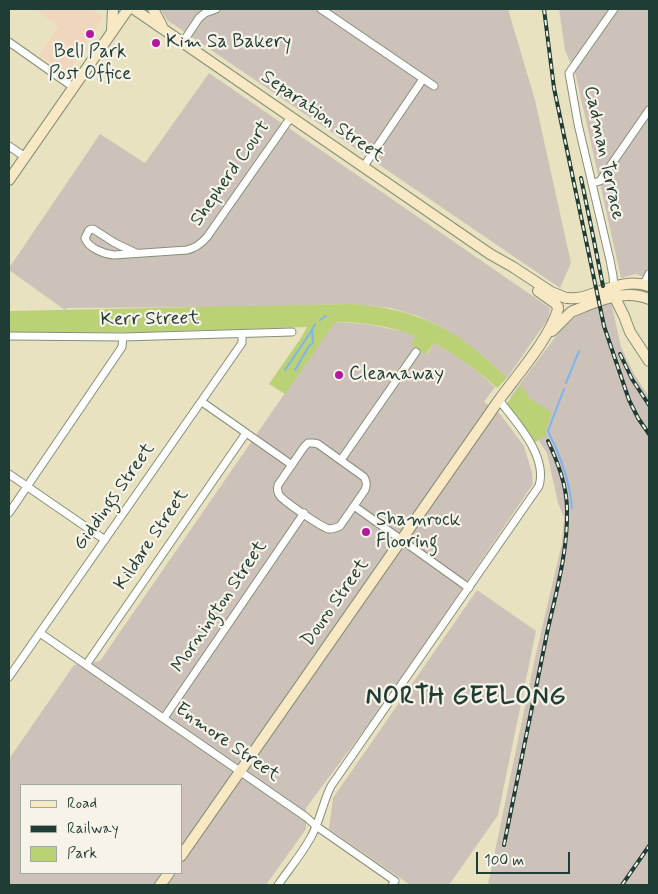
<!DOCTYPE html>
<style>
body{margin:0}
#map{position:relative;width:658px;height:894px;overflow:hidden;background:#e8e2c0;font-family:Mynerve,sans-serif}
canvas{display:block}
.frame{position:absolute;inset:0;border:10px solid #1f3d34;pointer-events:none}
.legend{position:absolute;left:20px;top:784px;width:162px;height:90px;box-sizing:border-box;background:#f7f3e8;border:1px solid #a1aaa0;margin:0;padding:6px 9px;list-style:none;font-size:15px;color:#1f3d34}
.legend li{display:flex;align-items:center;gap:10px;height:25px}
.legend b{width:25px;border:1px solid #a1aaa0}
.scale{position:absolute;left:476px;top:852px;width:94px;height:22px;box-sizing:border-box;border:2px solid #1f3d34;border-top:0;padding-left:6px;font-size:15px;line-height:18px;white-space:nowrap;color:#1f3d34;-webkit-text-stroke:4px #f7f3e8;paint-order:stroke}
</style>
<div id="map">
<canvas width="658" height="894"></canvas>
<div class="frame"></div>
<ul class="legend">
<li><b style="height:6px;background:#f8e8c3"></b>Road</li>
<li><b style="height:6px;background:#1f3d34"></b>Railway</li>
<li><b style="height:14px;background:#bbd175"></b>Park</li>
</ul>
<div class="scale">100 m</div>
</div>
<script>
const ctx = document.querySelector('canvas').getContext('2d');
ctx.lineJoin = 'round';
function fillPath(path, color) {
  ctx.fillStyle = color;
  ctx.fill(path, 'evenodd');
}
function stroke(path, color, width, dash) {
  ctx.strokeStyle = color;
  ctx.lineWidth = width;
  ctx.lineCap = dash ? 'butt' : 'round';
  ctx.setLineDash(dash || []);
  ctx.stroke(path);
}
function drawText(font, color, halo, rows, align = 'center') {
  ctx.font = font + ' Mynerve,sans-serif';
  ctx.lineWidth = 4.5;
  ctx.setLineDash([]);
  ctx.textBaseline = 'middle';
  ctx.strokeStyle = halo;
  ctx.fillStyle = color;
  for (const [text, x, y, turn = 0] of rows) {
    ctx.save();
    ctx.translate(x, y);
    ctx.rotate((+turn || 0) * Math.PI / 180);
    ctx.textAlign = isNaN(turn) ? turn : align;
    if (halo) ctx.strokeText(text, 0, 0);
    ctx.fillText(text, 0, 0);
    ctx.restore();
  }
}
const built = new Path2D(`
 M35,9h57l11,8 -36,56 -28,-18 20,-28z`);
const industrial = new Path2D(`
 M160,9h348l27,91 36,163 -11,25 -393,-268z
 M559,9h90v270l-13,-5 -15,4 -45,-202 -11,-26z
 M209,73l341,235 -2,11 -41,59 -24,-22 -39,-28 -26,-12 -28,-8 -39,-4 -122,3 -162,1 -2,2 -56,-40v-2l91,-134 45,29z
 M611,302l10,45 13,27 15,23v488h-161l47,-227 27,-115 2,-26 -6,-14 -11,-50 -37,-56 56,-74 18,-12z
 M334,322l32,2 41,8 10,4 10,19 7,-12 21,12 21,15 19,17 -11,15 16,12 24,32 8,27 1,11 -147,217 -80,107v21l-40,56h-257v-126l65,-94 26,-4zM21,785h160v88h-160z
 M477,590l59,41 -38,184 -49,70h-39l-81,-56 4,-31z`);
const green = new Path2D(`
 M351,304c26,2 51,6 75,16 31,12 57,35 81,58l-10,10c-19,-18 -39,-32 -63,-45l-8,12 -15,-11 5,-8c-26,-10 -53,-14 -81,-14l-50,72 -16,-10 32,-46 6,-11 -157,5 -141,1v-22z
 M521,385l5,7 3,6 22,14 -5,18v5l-15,10 -27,-38z`);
const stream = new Path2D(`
 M320,320l6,-4
 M285,370l27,-40
 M295,370l14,-24 4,-3 -1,-13 3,-6
 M566,383l13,-32
 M564,389l-16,42c12,24 22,50 24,77`);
const street = new Path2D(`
 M321,9l113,77
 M9,42l64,45
 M183,42l16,-24 6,-5 11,-4
 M9,146l16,11
 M364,166l59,-87
 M593,183l7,-2 49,-71
 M136,253l-21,-10 -22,-14 -4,1 -4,8c3,10 19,16 29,17l73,-5c9,-2 14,-6 20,-13l84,-120
 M644,284l5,-10
 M614,287l-1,-11 -3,-16 -32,-136 -9,-51 45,-64
 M9,336l114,1 169,-5
 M202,402l90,63
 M308,443h5l5,1 46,33c3,5 3,8 1,13l-25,36c-4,2 -6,3 -11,3 -8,-2 -44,-27 -49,-33 -3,-4 -3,-7 -2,-11l26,-38z
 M341,460l75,-108
 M9,474l96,66
 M354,506l115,82
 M9,513l113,-166 1,-10
 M40,633l266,184 10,9 79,55 -3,4
 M86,665l160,-232
 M9,677l233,-334v-9
 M164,718l140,-205
 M278,885c11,-16 24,-31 33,-48 9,-16 12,-35 20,-51l208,-300c9,-30 -23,-64 -40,-86`);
const secondary = new Path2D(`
 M134,9l356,245 23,13 38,25 15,6
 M153,9l9,17
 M112,30l1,-21
 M9,180l119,-171
 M614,287l3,15 7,14 6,16 19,29
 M538,291l17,12 3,4
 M569,298c8,1 15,-1 23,-4 18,-6 38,-15 57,-8
 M571,312c24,-10 52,-24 78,-13
 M552,331l17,-17
 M181,856l318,-456c18,-25 51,-62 59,-91
 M160,885l9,-12`);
const rail = new Path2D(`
 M544,9l10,79 50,238 25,74 9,18 11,16
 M581,178l10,48 12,60
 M620,354l12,25 17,26
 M504,845c14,-70 29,-141 43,-212 9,-40 21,-82 20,-123 0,-24 -9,-47 -19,-69
 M622,885l27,-39`);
const markers = [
 [90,34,5,"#b5179e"],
 [156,43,5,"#b5179e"],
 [339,375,5,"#b5179e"],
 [366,532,5,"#b5179e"]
];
const poiNames = [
 ["Kim Sa Bakery",166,43],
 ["Bell Park",90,53,"center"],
 ["Post Office",90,75,"center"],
 ["Cleanaway",349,375],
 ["Shamrock",376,521],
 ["Flooring",376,543]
];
const streetNames = [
 ["Separation Street",322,117,35],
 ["Cadman Terrace",603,153,78],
 ["Shepherd Court",231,174,-55],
 ["Kerr Street",150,320,-1],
 ["Giddings Street",115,497,-55],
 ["Kildare Street",152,540,-56],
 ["Douro Street",336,603,-55],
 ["Mornington Street",220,607,-56],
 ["Enmore Street",227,743,35]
];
const districtNames = [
 ["NORTH GEELONG",466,698]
];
fillPath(built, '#efd6bc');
fillPath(industrial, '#cdc2b9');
fillPath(green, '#bbd175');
stroke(stream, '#7eb5ee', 2);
stroke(street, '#84907a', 9);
stroke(secondary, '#84907a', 12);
stroke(street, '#fff', 7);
stroke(secondary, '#f8e8c3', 10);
stroke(rail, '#1f3d34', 4);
stroke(rail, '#f7f3e8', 2, [5.5]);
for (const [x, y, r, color] of markers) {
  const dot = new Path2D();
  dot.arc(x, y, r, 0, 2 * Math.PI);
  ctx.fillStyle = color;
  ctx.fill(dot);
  stroke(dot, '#f7f3e8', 2);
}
drawText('19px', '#1f3d34', '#f7f3e8', poiNames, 'left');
drawText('19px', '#1f3d34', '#f7f3e8', streetNames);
ctx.letterSpacing = '1px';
drawText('bold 24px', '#1f3d34', '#f7f3e8', districtNames);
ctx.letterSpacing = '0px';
</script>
